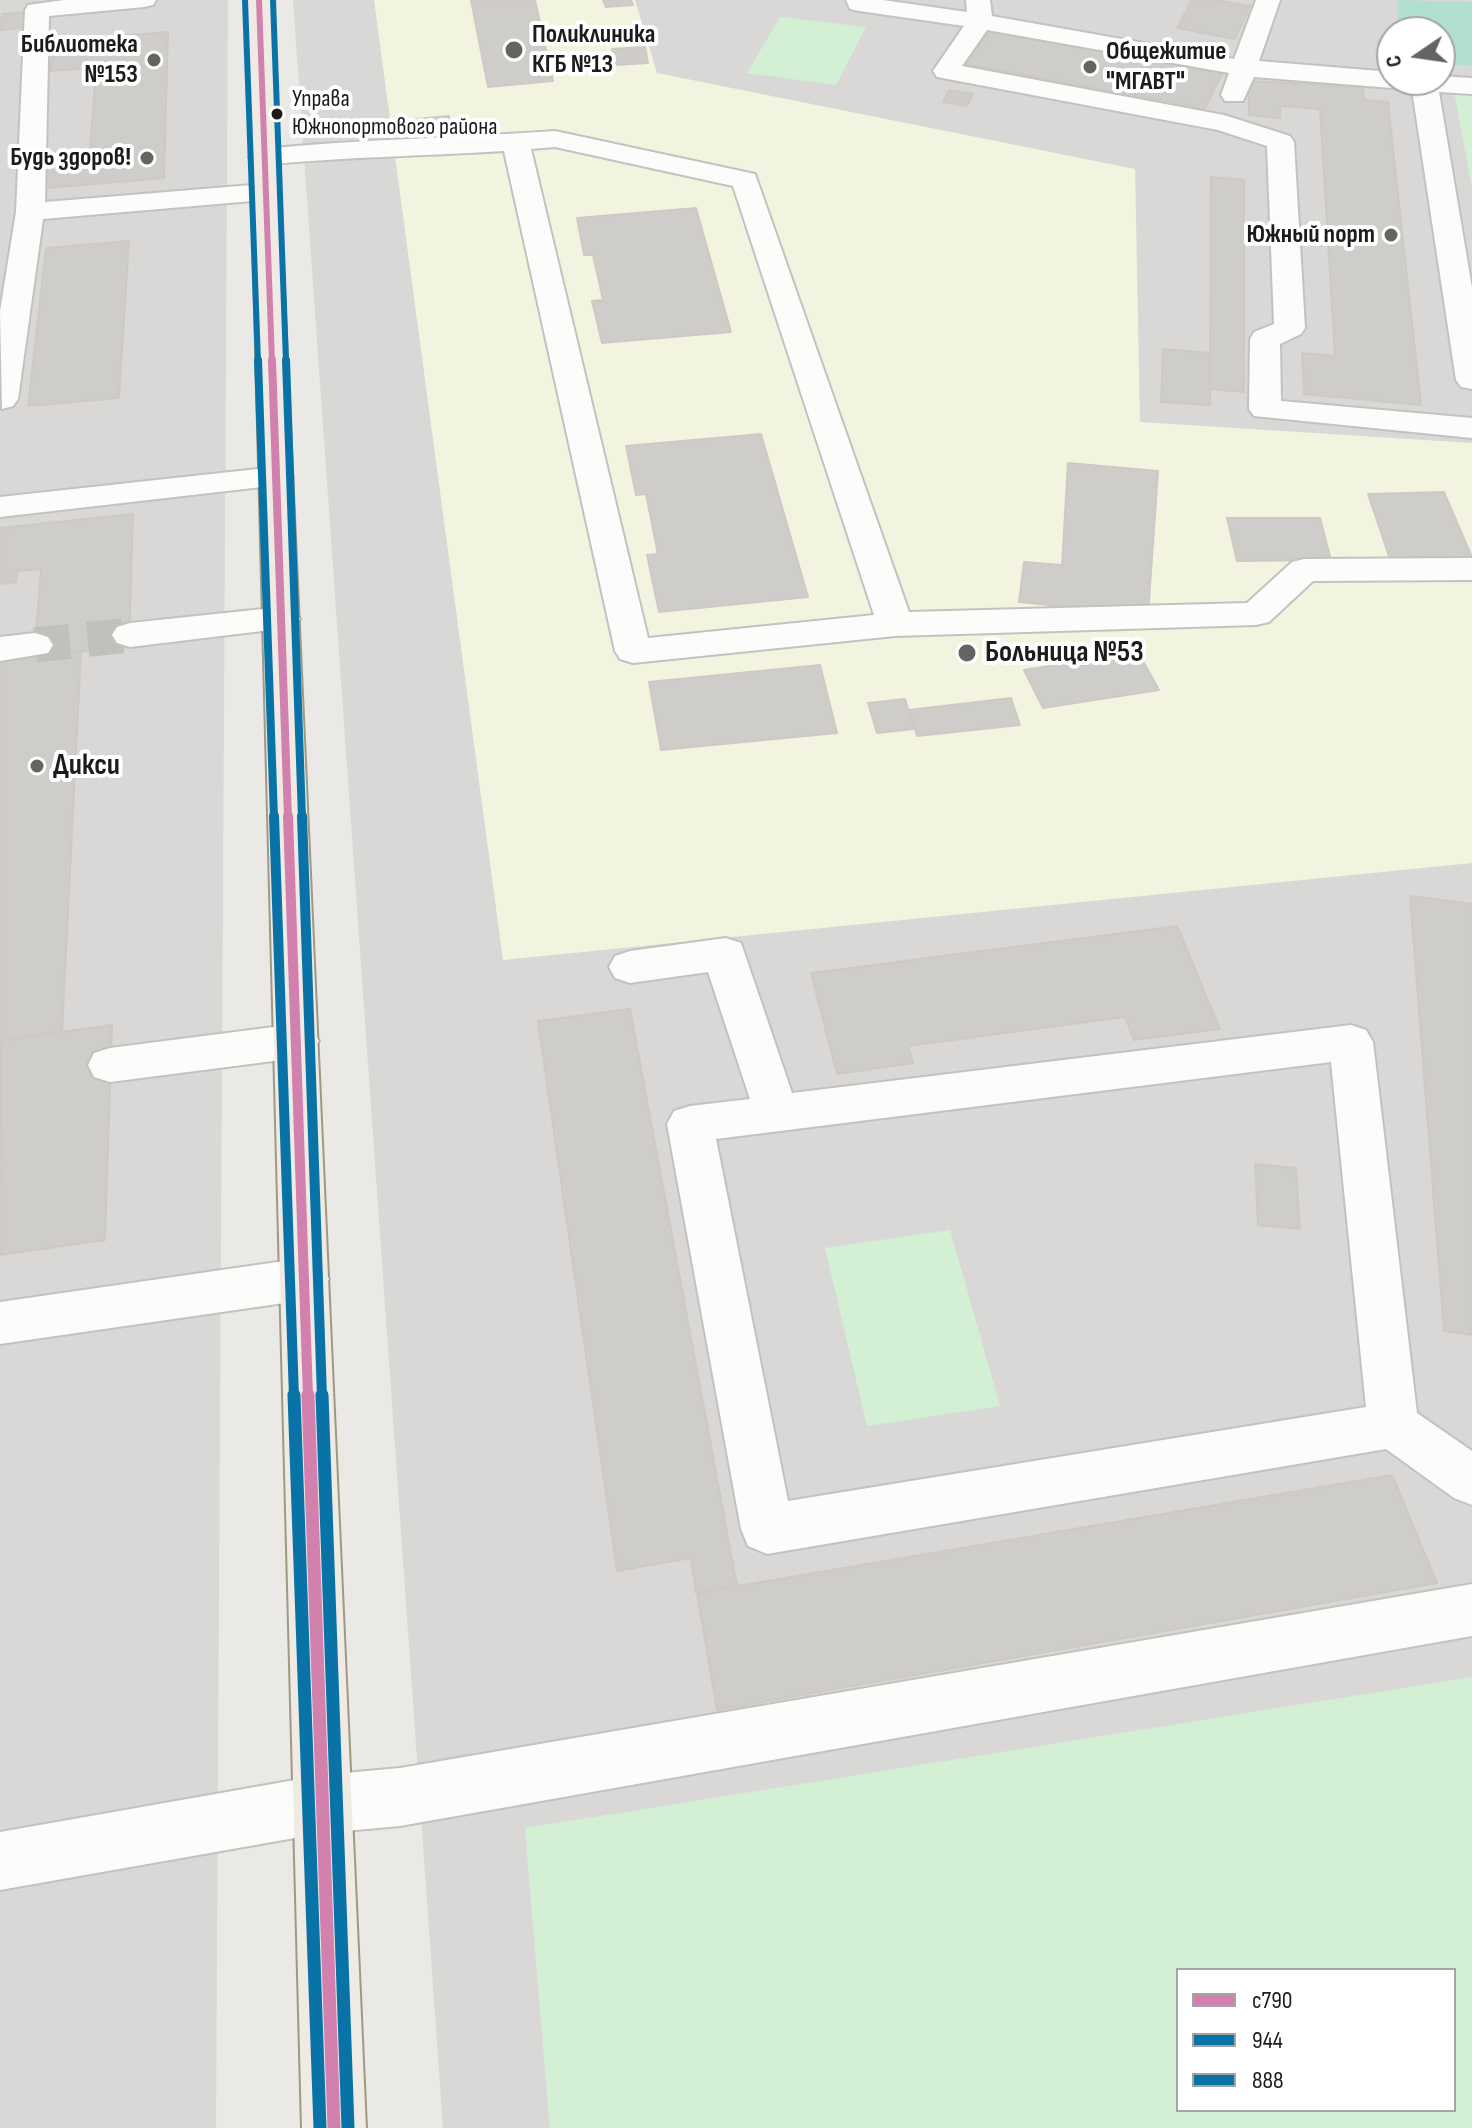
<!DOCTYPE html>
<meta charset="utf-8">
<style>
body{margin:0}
#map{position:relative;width:1472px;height:2128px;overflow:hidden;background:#eae9e5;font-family:"Sofia Sans Condensed",sans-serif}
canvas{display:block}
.legend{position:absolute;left:1176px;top:1968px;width:280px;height:144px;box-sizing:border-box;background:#fff;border:2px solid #a4a4a4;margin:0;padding:10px 14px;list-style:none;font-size:24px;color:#1c1c1c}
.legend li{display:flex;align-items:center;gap:16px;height:40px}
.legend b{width:40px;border:2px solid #a4a4a4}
.north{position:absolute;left:1376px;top:16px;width:80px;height:80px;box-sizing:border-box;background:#fff;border:2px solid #a4a4a4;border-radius:50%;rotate:257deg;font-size:22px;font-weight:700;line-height:32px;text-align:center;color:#1c1c1c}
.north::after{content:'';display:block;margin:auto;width:28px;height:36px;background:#646462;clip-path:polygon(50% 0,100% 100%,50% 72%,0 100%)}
</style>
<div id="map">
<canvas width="1472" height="2128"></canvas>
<ul class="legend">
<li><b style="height:10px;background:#d281ae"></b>с790</li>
<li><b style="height:10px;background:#0973a7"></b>944</li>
<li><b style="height:10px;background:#0973a7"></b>888</li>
</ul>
<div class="north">С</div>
</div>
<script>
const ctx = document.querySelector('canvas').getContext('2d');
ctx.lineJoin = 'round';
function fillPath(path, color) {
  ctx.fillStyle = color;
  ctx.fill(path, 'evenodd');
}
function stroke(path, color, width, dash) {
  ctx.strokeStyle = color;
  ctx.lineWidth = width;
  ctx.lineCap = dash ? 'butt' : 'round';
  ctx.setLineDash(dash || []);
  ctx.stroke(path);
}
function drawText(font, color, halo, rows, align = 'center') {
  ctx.font = font + ' "Sofia Sans Condensed",sans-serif';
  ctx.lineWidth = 8;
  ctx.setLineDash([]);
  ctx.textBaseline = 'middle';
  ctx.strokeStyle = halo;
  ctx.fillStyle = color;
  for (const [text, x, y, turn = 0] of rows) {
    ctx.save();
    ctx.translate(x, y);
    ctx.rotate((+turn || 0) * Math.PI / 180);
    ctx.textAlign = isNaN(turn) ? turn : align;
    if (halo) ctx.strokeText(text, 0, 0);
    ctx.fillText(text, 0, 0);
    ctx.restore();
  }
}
const residential = new Path2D(`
 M0,0h228l-12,2128h-216z
 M293,0h1179v2128h-1029zM1392,32h48v48h-48zM1178,1970h276v140h-276z`);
const education = new Path2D(`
 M374,0h261l22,73 478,96 5,253 332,21v420l-969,97z`);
const religious = new Path2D(`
 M909,19l57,9 -27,40 -59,-10z
 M992,85l205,38 -10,17 -206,-39z`);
const park = new Path2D(`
 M780,17l86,10 -30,58 -89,-12z
 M1454,91l18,1v96z
 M950,1230l50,176 -133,20 -42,-178z
 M1472,1677v451h-922l-25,-300zM1454,1970v140h-276v-140z`);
const pitch = new Path2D(`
 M1398,0l74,2v64l-32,-3v-31h-42z`);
const building = new Path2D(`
 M471,0h64l18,81 -65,6z
 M603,0h28l2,5 -27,2z
 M1192,0h24l34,6 -15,33 -58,-11z
 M30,12v15l-30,3 2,-16z
 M990,31l118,21 115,20 -18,36 -239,-44z
 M168,32l-4,146 -127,11 4,-36 49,-4 6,-81 -46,3 4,-30z
 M645,47l3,16 -32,2 -4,-16z
 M1249,81l114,6 1,13 24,2 33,303 -117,-11 -2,-41 33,3 -15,-247 -40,-3v12l-31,-3z
 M949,90l24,4 -6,12 -24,-4z
 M449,116l4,26 -34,3 -3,-26z
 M1211,177l33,3v212l-34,-3z
 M696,208l35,124 -129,11 -10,-42 11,-1 -10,-45h-9l-7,-37z
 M129,241l-10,157 -91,8 18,-158z
 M1163,349l47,4v52l-49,-3z
 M761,434l47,163 -149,15 -12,-57 11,-1 -12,-60 -10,1 -10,-49z
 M1068,463l90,8 -10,144 -129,-13 5,-40 38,3z
 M1444,492l28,65 -82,2 -22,-65z
 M133,514l-4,132 -95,11 7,-88 -24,2 -1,11 -16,2v-56z
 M1227,518h93l11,42 -94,1z
 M81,652l-19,380 -62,9v-380z
 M1138,652l21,38 -116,18 -19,-38z
 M820,665l17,68 -176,17 -12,-68z
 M1011,698l9,27 -103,11 -8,-26z
 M905,699l9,30 -37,4 -9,-30z
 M1410,896l62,8v431l-28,-4z
 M1177,926l43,103 -86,11 -9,-23 -217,29 5,17 -76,11 -26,-101z
 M630,1009l107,577 -41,7 -5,-35 -74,13 -79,-550z
 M112,1025l-7,215 -105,15 1,-215z
 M1255,1164l41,4 4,61 -42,-4z
 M1392,1475l45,108 -720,127 -20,-117z`);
const minorTunnel = new Path2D(`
 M35,645l95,-10`);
const minor = new Path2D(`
 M64,0h92l-3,5 -9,2 -95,9 -4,186 219,-18 10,2 4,6 -4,6 -10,2 -221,19 -25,180 -5,7 -11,3 -2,-98 16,-99 9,-202 3,-5z
 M846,0h37l84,12 -1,-12h24l2,16 242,43 22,-59h24l-21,61 133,11v8h13l-4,6 -9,2 -138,-11 -11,24h-18l-4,-6 8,-22 -242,-43 -25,36 262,49 66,21 4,6 11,186 -4,6 -21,10 1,57 191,17v20l-218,-22 -5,-7 1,-70 4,-7 20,-8 -7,-178 -49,-16 -281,-53 -4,-6 31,-45 -105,-15 -9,-2z
 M1440,76l32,2v16l-33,-2 33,196v101l-11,-2 -5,-7 -45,-297 2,-3h27z
 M555,131l200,43 154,438 338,-9 45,-41 12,-3 168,-1v22l-159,1 -44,41 -13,3 -361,11 -262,27 -13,-4 -5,-8 -111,-500c-81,5 -161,6 -241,14l-10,-2 -4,-6 4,-6 10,-2c97,-10 194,-11 292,-18zM555,147l178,39 141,429 -226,23 -117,-489z
 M276,467l12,3 5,7 -5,7 -288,33v-20z
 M282,607l13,4 5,8 -5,8 -165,20 -13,-4 -5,-8 5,-8 13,-4z
 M35,633l13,4 5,8 -5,8 -48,8v-24z
 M726,938l15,5 51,150 559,-68 15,5 7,12 44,371 55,38v54l-18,-7 -68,-49 -619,105 -19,-8 -7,-17 -74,-405 7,-13 16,-5 60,-7 -42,-127 -78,11 -15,-5 -6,-11 6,-11 15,-5zM1331,1062l35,345 -578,94 -72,-362z
 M297,1024l15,5 7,12 -7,12 -15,5 -187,24 -16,-5 -6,-12 6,-12 16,-5z
 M305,1258l17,6 7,15 -7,15 -17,6 -305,44v-42z
 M1472,1584v52l-1072,190 -77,7 -323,57v-58l323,-57 77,-7z`);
const major = new Path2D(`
 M247,0h24l95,2128h-64z`);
const bus1Far3 = new Path2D(`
 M259,0l13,362`);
const bus1Far2 = new Path2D(`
 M272,360l16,458`);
const bus1Far1 = new Path2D(`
 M288,816l20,581`);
const bus1 = new Path2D(`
 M308,1395l26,733`);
const bus2Far3 = new Path2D(`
 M245,0l13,362`);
const bus2Far2 = new Path2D(`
 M258,360l16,458`);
const bus2Far1 = new Path2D(`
 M274,816l20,581`);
const bus2 = new Path2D(`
 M294,1395l26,733`);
const bus3Far3 = new Path2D(`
 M273,0l13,362`);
const bus3Far2 = new Path2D(`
 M286,360l16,458`);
const bus3Far1 = new Path2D(`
 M302,816l20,581`);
const bus3 = new Path2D(`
 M322,1395l26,733`);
const markers = [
 [514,50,10,"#646462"],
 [154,60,8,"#646462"],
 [1090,67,8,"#646462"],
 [277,114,7,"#1c1c1c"],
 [147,158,8,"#646462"],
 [1391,235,8,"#646462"],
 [967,653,10,"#646462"],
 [37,766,8,"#646462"]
];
const farBusnames = [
 ["Управа",292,100],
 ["Южнопортового района",292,128]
];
const farPoinames = [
 ["Поликлиника",532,35,"left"],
 ["КГБ №13",532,65,"left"],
 ["Библиотека",138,45],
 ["№153",138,75],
 ["Общежитие",1106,52,"left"],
 ["\"МГАВТ\"",1106,82,"left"],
 ["Будь здоров!",131,158],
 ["Южный порт",1375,235]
];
const poiNames = [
 ["Больница №53",985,653],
 ["Дикси",53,766]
];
fillPath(residential, '#d9d8d6');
fillPath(education, '#f3f4e0');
fillPath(religious, '#d8d8d6');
fillPath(park, '#d3f0d4');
fillPath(pitch, '#b1e0ce');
fillPath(building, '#cecdca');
stroke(building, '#cdcac6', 2);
stroke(minorTunnel, '#c1c0bd', 35, [35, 18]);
stroke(minor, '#c3c2c1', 4);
stroke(major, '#9f9883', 4);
fillPath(minor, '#fcfcfb');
fillPath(major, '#efebe4');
stroke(bus1Far3, '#d281ae', 6);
stroke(bus1Far2, '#d281ae', 8);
stroke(bus1Far1, '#d281ae', 10);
stroke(bus1, '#d281ae', 13);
stroke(bus2Far3, '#0973a7', 6);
stroke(bus2Far2, '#0973a7', 8);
stroke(bus2Far1, '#0973a7', 10);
stroke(bus2, '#0973a7', 13);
stroke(bus3Far3, '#0973a7', 6);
stroke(bus3Far2, '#0973a7', 8);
stroke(bus3Far1, '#0973a7', 10);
stroke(bus3, '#0973a7', 13);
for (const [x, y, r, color] of markers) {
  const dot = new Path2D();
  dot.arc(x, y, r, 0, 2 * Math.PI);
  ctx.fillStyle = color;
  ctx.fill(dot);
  stroke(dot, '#fff', 3);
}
drawText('24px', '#1c1c1c', '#fff', farBusnames, 'left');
drawText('bold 26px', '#1c1c1c', '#fff', farPoinames, 'right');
drawText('bold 30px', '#1c1c1c', '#fff', poiNames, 'left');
</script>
